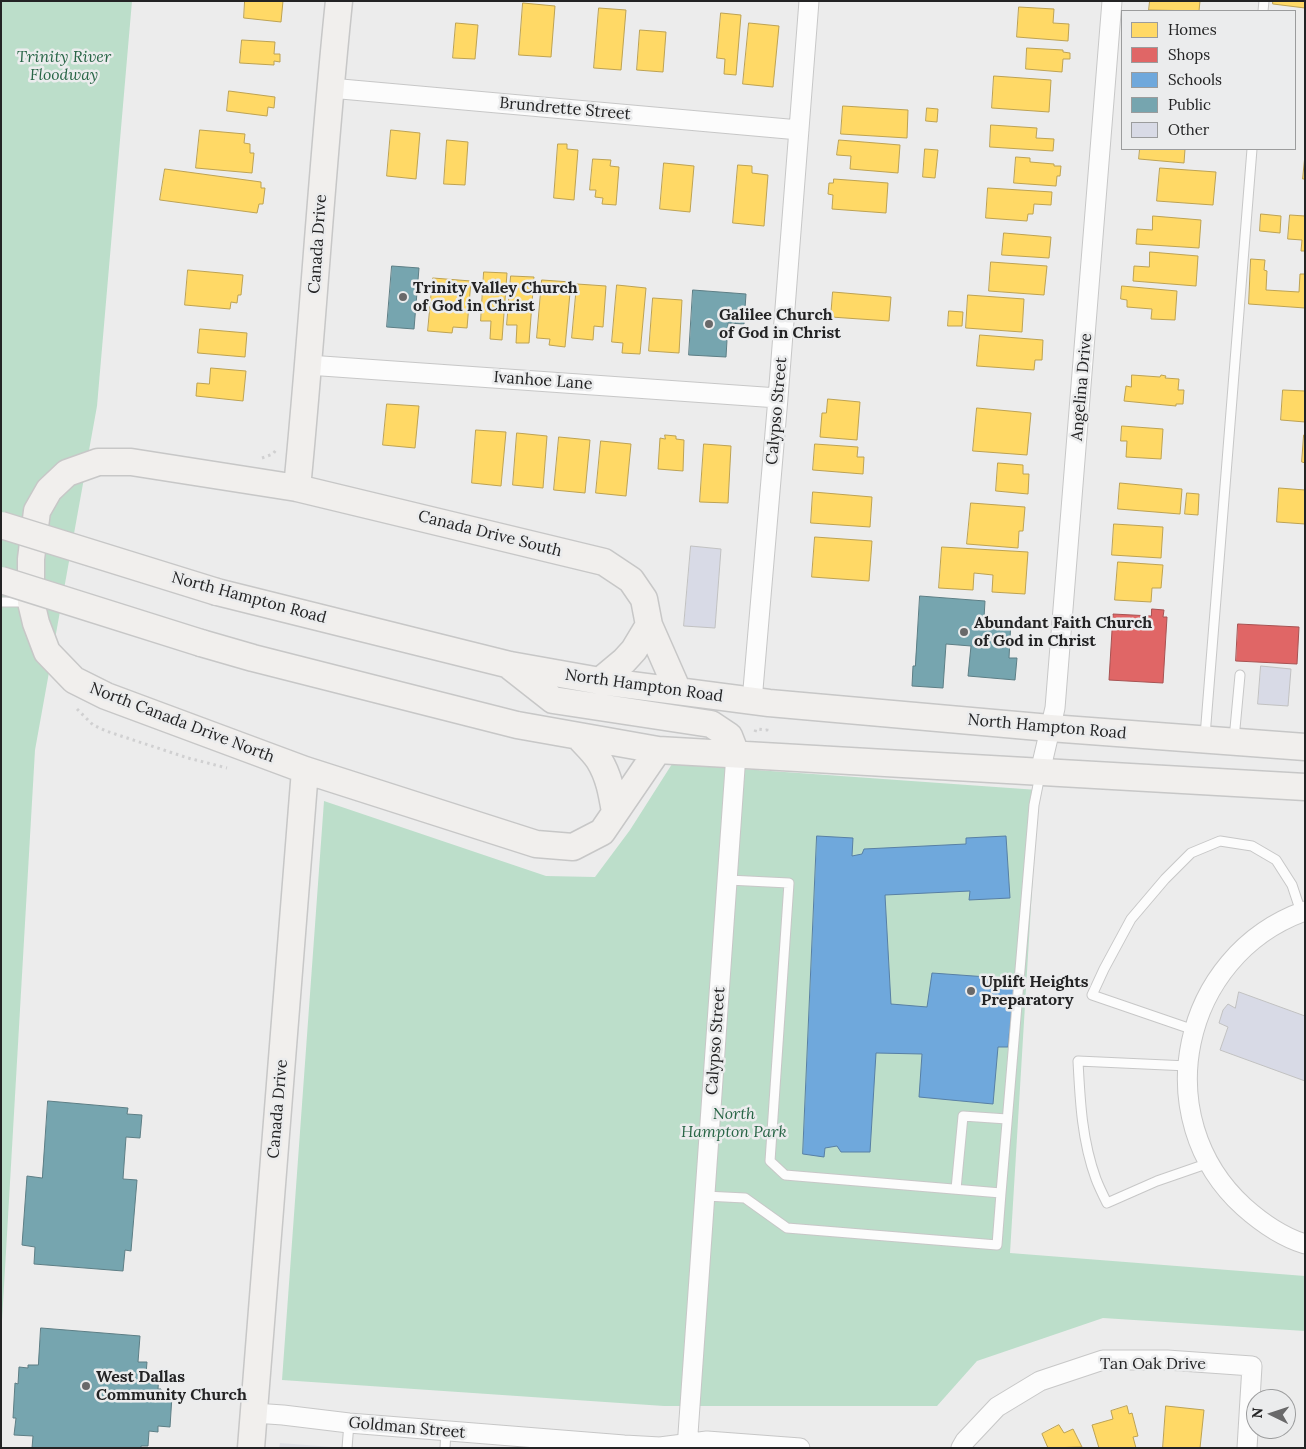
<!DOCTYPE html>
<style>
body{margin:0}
#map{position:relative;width:1306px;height:1449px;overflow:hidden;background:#ececec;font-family:Lora,serif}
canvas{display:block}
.frame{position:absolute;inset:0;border:2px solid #232324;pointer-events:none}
.legend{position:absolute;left:1121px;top:10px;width:175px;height:140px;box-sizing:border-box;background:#ebeced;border:1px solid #9b9c9d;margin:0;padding:6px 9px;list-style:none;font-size:15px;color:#232324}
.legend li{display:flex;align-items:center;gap:10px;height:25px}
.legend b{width:25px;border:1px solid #9b9c9d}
.north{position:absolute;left:1246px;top:1389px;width:50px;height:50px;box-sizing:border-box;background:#ebeced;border:1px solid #9b9c9d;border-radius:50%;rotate:274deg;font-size:14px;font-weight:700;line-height:20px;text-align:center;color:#232324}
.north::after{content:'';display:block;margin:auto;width:18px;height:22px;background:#69696a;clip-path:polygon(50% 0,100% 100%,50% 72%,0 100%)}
</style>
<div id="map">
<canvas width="1306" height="1449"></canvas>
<div class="frame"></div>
<ul class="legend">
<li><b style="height:14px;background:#ffd966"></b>Homes</li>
<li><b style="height:14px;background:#e06666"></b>Shops</li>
<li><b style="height:14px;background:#6fa8dc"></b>Schools</li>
<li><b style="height:14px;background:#76a5af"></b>Public</li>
<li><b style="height:14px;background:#d8dae6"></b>Other</li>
</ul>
<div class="north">N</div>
</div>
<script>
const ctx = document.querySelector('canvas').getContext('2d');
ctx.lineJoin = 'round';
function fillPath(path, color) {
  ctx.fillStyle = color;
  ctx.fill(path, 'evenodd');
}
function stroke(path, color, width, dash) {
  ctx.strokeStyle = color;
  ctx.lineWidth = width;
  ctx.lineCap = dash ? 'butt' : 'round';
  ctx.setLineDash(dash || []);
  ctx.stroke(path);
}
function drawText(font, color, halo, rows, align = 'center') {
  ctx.font = font + ' Lora,serif';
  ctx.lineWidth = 5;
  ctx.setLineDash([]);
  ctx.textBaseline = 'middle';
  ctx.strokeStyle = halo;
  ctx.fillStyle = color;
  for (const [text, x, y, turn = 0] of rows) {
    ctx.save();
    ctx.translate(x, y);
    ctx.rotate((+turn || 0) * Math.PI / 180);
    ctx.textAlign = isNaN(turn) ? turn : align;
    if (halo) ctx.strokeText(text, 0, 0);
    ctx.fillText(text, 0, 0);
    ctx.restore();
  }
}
const built = new Path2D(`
 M280,1443l65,5h-66z`);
const green = new Path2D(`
 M1,1h131l-35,405 -62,344 -34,588z
 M672,764l366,26 -28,463 295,23v55l-202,-13 -126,43 -40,45h-273l-382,-26 42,-579 222,75 49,1 35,-47z`);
const homes = new Path2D(`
 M245,1h38l-2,21 -37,-4z
 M1150,1h50l-1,10 -50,-1z
 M1273,1h32v7l-32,-4z
 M523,3l32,3 -4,51 -32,-2z
 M1019,7l35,2 -1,14 16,1 -1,17 -51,-4z
 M599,8l27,2 -5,60 -27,-2z
 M721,13l20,2 -5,60 -12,-1 1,-15 -8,-1z
 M456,23l22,2 -3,34 -22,-1z
 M749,23l30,3 -6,61 -30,-3z
 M640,30l26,2 -3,40 -26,-2z
 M242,40l33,2 -1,12h6v8l-6,-1v4l-34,-2z
 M1027,48l36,2v2l7,1v6h-7l-1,13 -36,-3z
 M994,76l57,4 -2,32 -57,-4z
 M229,91l46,6 -1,11 -6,-1 -1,9 -40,-5z
 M843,106l65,4 -1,28 -66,-4z
 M927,108l11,1 -1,13 -11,-1z
 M991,125l46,3 -1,10 18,1 -1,12 -63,-4z
 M200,130l45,4 -1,9 6,1v9h4l-2,20 -56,-5z
 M391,130l29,3 -4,46 -29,-3z
 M447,140l21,2 -3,43 -21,-1z
 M839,140l61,5 -2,28 -48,-4 1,-13 -14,-1z
 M558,144h9v5l11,1 -4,50 -20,-2z
 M925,149l13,1 -3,28 -12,-1z
 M1140,149h45l-1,14 -45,-4z
 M1305,155v24h-2z
 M1016,157l14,1v4l24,2v2h7l-1,10h-3l-1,10 -42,-3z
 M593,159l18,1 -1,6 9,1 -3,38 -14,-1 1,-6 -8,-1 1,-7h-6z
 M664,163l30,3 -4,46 -30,-3z
 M738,165l14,1v7l16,2 -4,51 -31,-3z
 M1160,168l56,4 -3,33 -56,-4z
 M165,169l96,13v6h4l-2,16h-4l-2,9 -97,-13z
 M834,179l54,4 -2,30 -54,-4 1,-14 -5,-1 1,-11h4z
 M988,188l64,4 -1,13 -17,-1 -1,10h-5l-1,7 -41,-3z
 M1261,214l20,2 -1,17 -20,-2z
 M1290,215l15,1v35h-4l1,-11 -14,-1z
 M1153,216l48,4 -2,28 -63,-4 1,-15 15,1z
 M1004,233l47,4 -2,21 -47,-3z
 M1150,252l48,4 -2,30 -63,-5 1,-15 15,1z
 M1251,259l14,1 -1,10 3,1 -1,19 33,2 1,-18h5v34l-56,-4z
 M991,262l56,4 -3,29 -55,-4z
 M188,270l55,5 -2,20h-3l-1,8 -6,-1 -1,7 -45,-4z
 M484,272l23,1 -5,67 -12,-1 1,-18h-10z
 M511,276l23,1 -5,66h-13l1,-18h-10z
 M433,278l38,3 -4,47 -14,-1 -1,6 -24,-2z
 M542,280l29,2 -6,65 -16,-2 1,-6 -13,-1z
 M577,284l29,2 -3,41 -9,-1 -1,14 -21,-2z
 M617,285l29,3 -6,66 -18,-1 1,-10 -11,-1z
 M1122,286l55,5 -2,29 -24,-1 1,-10 -25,-2v-7l-6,-1z
 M833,292l58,5 -2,24 -58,-4z
 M968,295l56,4 -2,33 -56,-4z
 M653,298l29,2 -3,53 -30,-2z
 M949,311l14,1 -1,14h-14z
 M200,329l47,4 -2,24 -47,-4z
 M980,335l63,5 -1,20h-7l-1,10 -57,-4z
 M211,368l35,3 -3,30 -47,-5 1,-13 12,1z
 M1132,375l28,2 1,-2 5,1 -1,2 14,1 -1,11h6l-1,14h-7v2l-52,-5 2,-15 5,1z
 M1283,390l22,1v31l-24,-2z
 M828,399l32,3 -3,38 -37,-3 2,-24h4z
 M387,404l32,2 -4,42 -32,-3z
 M977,408l54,5 -4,42 -54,-4z
 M1122,426l41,3 -2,30 -35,-2 1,-16h-6z
 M476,430l30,2 -5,54 -29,-3z
 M517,433l30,3 -4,52 -30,-3z
 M665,435l11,1v3l8,1 -1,31 -25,-2 2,-31 5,1z
 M1304,435h1v28l-3,-1z
 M559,437l31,3 -5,53 -31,-3z
 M601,441l30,3 -5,52 -30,-3z
 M704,444l27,2 -3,57 -28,-1z
 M815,444l43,3 -1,10h7l-1,17 -50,-4z
 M998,463l25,2v9h6l-1,20 -32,-3z
 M1120,483l62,6 -2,25 -62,-5z
 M1279,488l26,2v34l-28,-2z
 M813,492l59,5 -2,30 -59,-4z
 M1187,493l12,1 -1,21 -13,-1z
 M971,503l54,4 -2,24h-4l-1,17 -51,-4z
 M1114,524l49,3 -2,31 -49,-3z
 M815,537l57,4 -3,40 -57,-4z
 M942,547l86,5 -3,42 -33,-2 1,-17 -19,-2 -1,17 -34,-2z
 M1118,562l45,3 -2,23h-9l-1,14 -36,-2z
 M1127,1406l2,8 3,-1 6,23 -5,1 3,11h-37l-7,-23 21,-6 -2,-8z
 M1166,1406l38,4 -4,38h-37z
 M1059,1425l5,8 9,-4 9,18 -34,1 -6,-14z`);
const shops = new Path2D(`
 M1152,609l12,1 -1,7h4l-4,66 -54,-3 4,-66 38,2z
 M1238,624l61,3 -2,37 -61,-3z`);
const schools = new Path2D(`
 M817,836l36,2 -1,18 10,-2 2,-5 102,-5v-6l40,-2 4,62 -41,2 1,-9 -85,4 6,109 36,3 5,-34 83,6 -7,68h-10l-5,57 -74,-7 3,-43 -46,-1 -6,99h-29l-4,-6 -12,2 -1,9 -21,-3z`);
const public = new Path2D(`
 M392,266l27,2 -5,61 -27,-2z
 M693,290l53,4 -2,30 -16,-1 -2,34 -37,-2z
 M920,596l65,5 -1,17 27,2 -2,38h8l-2,22 -47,-4 3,-30 -25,-2 -3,44 -31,-2 1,-20h2z
 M48,1101l80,7 -1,6 15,1 -2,23 -14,-1 -3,42 14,1 -6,71 -6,-1 -2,21 -89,-7 1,-17 -13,-2 5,-69 15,2z
 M41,1328l99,8 -2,26h9l-1,12h13l-1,15h3v6l11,1 -2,31 -12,-1v6l-9,-1 -1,15h-7v2h-109l1,-12 -19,-1 2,-17h-3l2,-35 3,1 1,-17 9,1v-3h10z`);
const building = new Path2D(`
 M691,546l30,3 -6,79 -31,-2z
 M1261,666l30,3 -3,37 -30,-2z
 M1239,992l66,24v65l-85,-31 8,-23 -9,-4 4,-13 5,-6 7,4z`);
const path = new Path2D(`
 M262,458l11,-4 3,-4
 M77,709l16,16 13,6 82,27 39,10
 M755,732l1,-3 11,1v-4`);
const lane = new Path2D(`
 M1263,11l1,-10
 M1,602h28
 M1205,736l47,-587
 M1234,739l6,-64
 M1194,1030l-102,-35 12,-26 27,-50 34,-40 26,-26 29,-12 32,5 24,14 16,25 9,27
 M1188,1066l-110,-5c2,40 4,80 18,118 3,8 7,16 11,24l50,-22 52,-18
 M956,1189l7,-73 44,3
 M1001,1193l33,-388 6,-30
 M705,1196l40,2 42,30 210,17 4,-52 -216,-18 -15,-14 19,-278 -61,-3
 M347,1448l2,-25
 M445,1448l1,-17`);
const street = new Path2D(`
 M330,88l469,42
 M308,365l470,33
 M752,701l26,-303 31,-397
 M1040,772l15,-64 57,-707
 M1305,911c-124,44 -159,207 -61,296 18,16 38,30 61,37
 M254,1413l29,2 66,8 275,22 36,2 47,-6 93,7
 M687,1448l49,-694
 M961,1448l4,-7 32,-34 43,-26 63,-21h64l85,6 -5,82`);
const secondary = new Path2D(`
 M297,488c16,-162 25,-325 42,-487
 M217,592l293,73 90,16 169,22 281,25 255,19
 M201,643l52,15 264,67 141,25 647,37
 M511,667l42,33 158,24 18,12 7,18
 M600,681l24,-20 10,-11 15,-25
 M578,736c7,8 15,15 21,24 10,16 13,34 16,52
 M658,750l-56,82 -29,15 -37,-3 -231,-74 -199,-74 -32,-16 -27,-28 -11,-29 -5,-21v-43l6,-48 12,-21 18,-17 31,-11h33l166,26 307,74 27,18 13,19 5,26 29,66
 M251,1448l54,-678`);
const secondaryBridge = new Path2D(`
 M1,525l216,67
 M1,580l200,63`);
const markers = [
 [403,297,5,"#69696a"],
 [709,324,5,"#69696a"],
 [964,632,5,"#69696a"],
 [971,991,5,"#69696a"],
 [86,1386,5,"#69696a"]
];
const parkNames = [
 ["Trinity River",64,57],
 ["Floodway",64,75],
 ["North",734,1114],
 ["Hampton Park",734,1132]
];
const streetNames = [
 ["Brundrette Street",565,109,5],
 ["Canada Drive",318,244,-86],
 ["Ivanhoe Lane",543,381,4],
 ["Angelina Drive",1082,387,-85],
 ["Calypso Street",777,411,-85],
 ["Canada Drive South",490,534,14],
 ["North Hampton Road",249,598,15],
 ["North Hampton Road",644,686,8],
 ["North Canada Drive North",182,723,21],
 ["North Hampton Road",1047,727,5],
 ["Calypso Street",716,1041,-86],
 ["Canada Drive",278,1109,-85],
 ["Tan Oak Drive",1153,1364],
 ["Goldman Street",407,1428,5]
];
const poiNames = [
 ["Trinity Valley Church",413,288],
 ["of God in Christ",413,306],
 ["Galilee Church",719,315],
 ["of God in Christ",719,333],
 ["Abundant Faith Church",974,623],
 ["of God in Christ",974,641],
 ["Uplift Heights",981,982],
 ["Preparatory",981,1000],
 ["West Dallas",96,1377],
 ["Community Church",96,1395]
];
fillPath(built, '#dee0e5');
fillPath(green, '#bcdeca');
fillPath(homes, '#ffd966');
stroke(homes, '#bda252', 1);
fillPath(shops, '#e06666');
stroke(shops, '#a75252', 1);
fillPath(schools, '#6fa8dc');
stroke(schools, '#5880a5', 1);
fillPath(public, '#76a5af');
stroke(public, '#5d7e85', 1);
fillPath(building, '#d8dae6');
stroke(building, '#c1c1c1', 1);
stroke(lane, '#c7c7c7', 11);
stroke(street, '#c7c7c7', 21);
stroke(secondary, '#c7c7c7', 29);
stroke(path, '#d0d0d1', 3, [2.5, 4]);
stroke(lane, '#fcfcfc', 9);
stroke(street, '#fcfcfc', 19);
stroke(secondary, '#f1efed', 26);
stroke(secondaryBridge, '#c7c7c7', 29, []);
stroke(secondaryBridge, '#f1efed', 26);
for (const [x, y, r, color] of markers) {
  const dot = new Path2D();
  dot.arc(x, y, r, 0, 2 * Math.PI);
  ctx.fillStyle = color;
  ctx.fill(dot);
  stroke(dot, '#ebeced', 2);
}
drawText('italic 16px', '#286546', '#ebeced', parkNames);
drawText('16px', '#232324', '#ebeced', streetNames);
drawText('bold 16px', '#232324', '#ebeced', poiNames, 'left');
</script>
